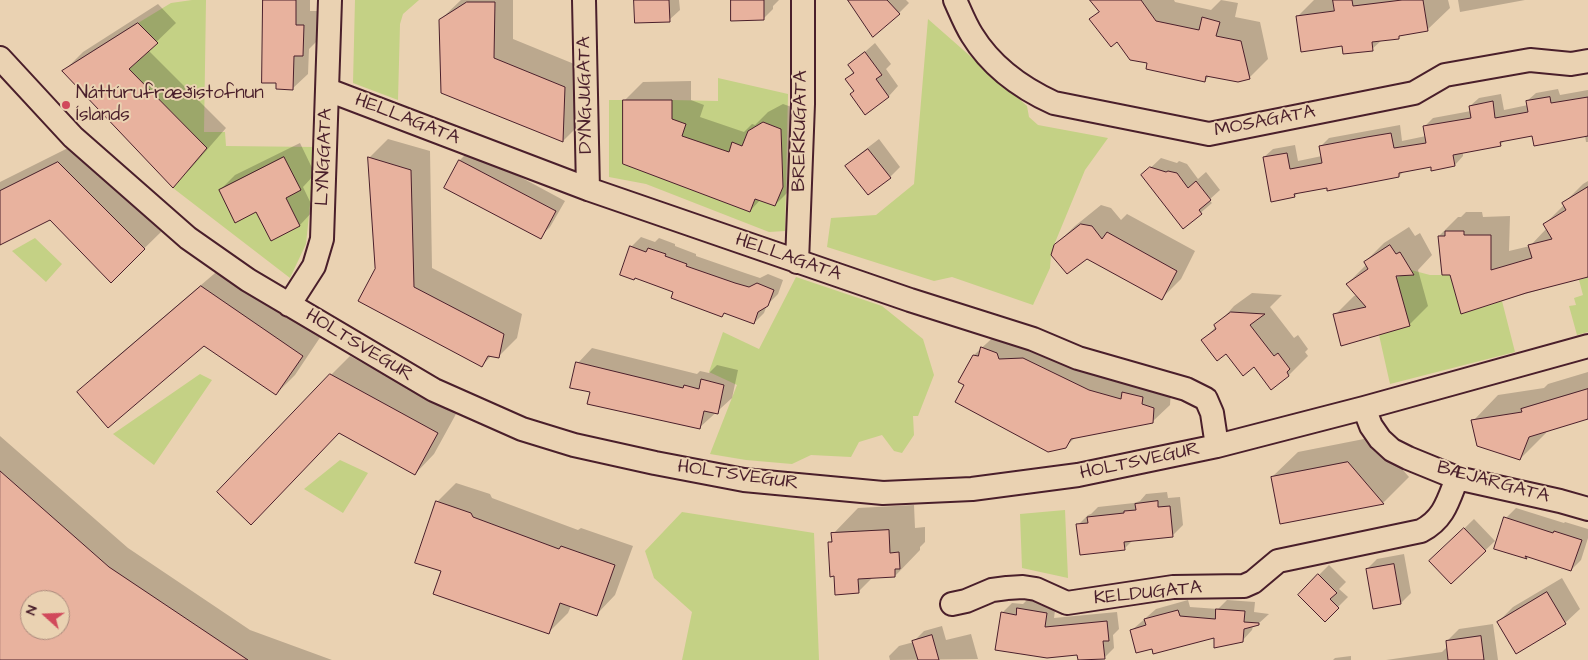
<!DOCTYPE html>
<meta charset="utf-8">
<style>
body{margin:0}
#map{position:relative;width:1588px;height:660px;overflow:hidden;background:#ead2b2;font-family:"Architects Daughter",sans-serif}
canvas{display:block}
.north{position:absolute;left:20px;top:590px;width:50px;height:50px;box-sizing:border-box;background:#ead2b2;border:1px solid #aa8a7c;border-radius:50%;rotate:290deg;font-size:14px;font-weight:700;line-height:20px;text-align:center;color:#4a1f2b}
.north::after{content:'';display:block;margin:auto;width:18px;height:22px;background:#d1495b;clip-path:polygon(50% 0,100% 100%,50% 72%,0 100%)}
</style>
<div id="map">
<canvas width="1588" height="660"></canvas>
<div class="north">N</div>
</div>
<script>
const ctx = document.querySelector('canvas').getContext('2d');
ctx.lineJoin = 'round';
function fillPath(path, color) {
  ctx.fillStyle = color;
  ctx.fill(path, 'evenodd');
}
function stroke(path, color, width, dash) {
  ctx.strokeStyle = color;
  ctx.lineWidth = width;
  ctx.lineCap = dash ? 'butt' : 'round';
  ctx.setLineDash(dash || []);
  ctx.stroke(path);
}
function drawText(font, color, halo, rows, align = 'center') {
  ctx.font = font + ' "Architects Daughter",sans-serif';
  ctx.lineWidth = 4;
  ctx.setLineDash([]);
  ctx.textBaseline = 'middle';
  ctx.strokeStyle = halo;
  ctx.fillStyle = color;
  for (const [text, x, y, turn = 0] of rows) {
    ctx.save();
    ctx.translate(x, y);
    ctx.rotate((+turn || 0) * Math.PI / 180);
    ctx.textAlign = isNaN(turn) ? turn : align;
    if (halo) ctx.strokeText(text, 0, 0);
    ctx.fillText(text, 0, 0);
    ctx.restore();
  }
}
const green = new Path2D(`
 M192,0h14l-2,132h21l1,14 90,1 -10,97 -16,34 -117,-90 34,-40 -78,-79 29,-26 -20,-20 33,-20z
 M355,0h64l-16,14 -3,10 -2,76 -45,-17z
 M928,19l99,87 2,11 9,8 70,13 -23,32 -31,75 -3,10 -1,13 -17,37 -81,-28 -18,4 -107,-34 4,-29 45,-3 38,-31z
 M718,78l70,16 -3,137 -16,1 -123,-48 -37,-7v-77h14v64l127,48 5,-13 20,7 8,-19 -2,-58 -18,-7 -15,9 -6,15 -10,-3 -3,10 -47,-17 -10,-17v-19l46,1z
 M35,238l27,26 -16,18 -34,-31z
 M1411,270l19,5h20l11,39 41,-13 13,51 -125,32 -11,-49 7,-51z
 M796,277l86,29 41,33 11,36 -16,41h-5l1,19 -12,18 -8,-2 -12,-16 -23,7 -8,15 -40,-2 -19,9 -46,-4 -36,-6 27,-69 -28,-13 14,-40 36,17z
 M1588,277v55l-11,3 -8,-29 7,-1 -2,-7 9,-3 -4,-15z
 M200,374l12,6 -58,85 -41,-31z
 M340,460l28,13 -25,40 -39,-24z
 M1065,510l3,68 -46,-10 -2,-54z
 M682,512l132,21 5,127h-137l10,-48 -38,-34 -9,-27z`);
const shadow = new Path2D(`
 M264,0h46v11h8v29l-9,9 -1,25 -15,14z
 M461,0h52v39l71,29 -2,54 -19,19 -123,-121z
 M635,0h44l1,10 -11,10z
 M732,0h47l-6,6v3l-10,10z
 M849,0h57l3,3 -10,10z
 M1091,0h83l1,2 36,8 10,-10 17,3 -3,14 25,5 8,37 -19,19 -39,-3 -5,6 -57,-19 -31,-21 -26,-22 8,-8z
 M1314,0h134l2,8 -23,22 -25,4 -4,3 -16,3 -10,9 -28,-4 -46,-29z
 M1458,0h67l-65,12z
 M158,4l18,19 -28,27 78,78 -34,39 -19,19 -109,-115 19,-19z
 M875,43l16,21 -5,5 12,17 -9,10 -23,17 -10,-22 -9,-12 7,-8 -4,-6z
 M691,81v19l13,5 -4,12 44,15 8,-8 3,1 13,-13 15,-8 17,6 -6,76 -19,19 -14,-6 -11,12 -126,-110 19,-19z
 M1558,89l2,6 28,-5v52h-2l-1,-7h-52l-28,5 -5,5 -37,7v4l-8,9 -23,1 -28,5 -5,5 -100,15 -4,5 -31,-39 9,-8 22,-4 3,16 24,-5 -2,-9 9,-9 71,-13 2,16 24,-5 -1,-10 8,-8 38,-7 -1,-5 9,-8 22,-4 3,16 24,-5 -1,-4 9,-8z
 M388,139l42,12 2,117 90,46 -5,24 -19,19 -6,-2 -10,11 -106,-97 -7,-111z
 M879,139l21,28 -10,10 -43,-11 10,-10z
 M78,143l85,87 -52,51 -61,-62 -50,25v-62z
 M300,143l15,31 -12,13 11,23 -14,15 -29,14 -14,-29 -37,-20 15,-15z
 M470,150l95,51 -15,26 -10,10 -94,-50 14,-27z
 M1161,158l16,5 2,-2 8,3 11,15 8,-7 14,18 -11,10 3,3 -28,24 -41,-52z
 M1588,181v95l-126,36 -23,-76 19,-19h3l5,-5h16l1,5 27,-1 -1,35 21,-5 17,-18 -2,-4 19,-19v-2l19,-19z
 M1101,205l10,3 10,12 6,-6 68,37 -14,28 -19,19 -75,-40 -32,-13 20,-19z
 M1409,227l6,9 5,-3 12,22 -14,15 10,36 -19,19 -74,-10 19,-19 3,-1 -10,-11 20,-20 -2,-2 19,-19z
 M641,237l14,5 4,-4 16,6v2l21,8v2l49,17 15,5 8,-4 15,6 -5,14 -11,11 -3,8 -10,10 -29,-11 -3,3 -47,-24 -44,-44z
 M221,268l100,68 -26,39 -19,19 -72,-50 -125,48 19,-19z
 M1252,293l30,2 -12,12 24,31 4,-3 10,14 -3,3 3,4 -19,19 -17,13 -18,-23 -51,-24 31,-35z
 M1000,331l171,60 -1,14 -18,17 -76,15 -11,10 -99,-62 8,-30z
 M592,348l105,26 3,-3 9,2 8,-8 21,5 -6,28 -33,30 -108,-37 -13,-28z
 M350,356l106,58 -22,40 -19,20 -84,-99z
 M1588,372v46l-41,12 -1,3 -26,26 -47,-38 25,-26 46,-7 4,-4z
 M0,436l128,112 122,82 82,30h-332zM30,600h30v30h-30z
 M1374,437l35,40 -25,25 -103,20 -9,-45 26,-25z
 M456,483l34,11 2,4 86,32 3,-2 52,18 -18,49 -19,20 -25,-9 -3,7 -19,19 -107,-62 -5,-68z
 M1167,492l1,6 12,-1 3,28 -10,10 -40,5 -8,8 -47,-23 10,-10 3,-1 7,-7 36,-4 6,-2 6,-7z
 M914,505l1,23 10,-1v15l-5,5v3l-25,26 -22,1 -15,15 -22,-17 -7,-32 4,-4v-5l25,-26z
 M1516,508l48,15 1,-1 23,7v9l-7,22 -10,10 -42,-14 -2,2 -31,-10 10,-30z
 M1474,519l21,22 -44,42 -20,-22z
 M1404,554l7,39 -10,10 -34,-34 10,-10z
 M1329,565l17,17 -7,7 9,8 -23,23 -26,-25z
 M1562,578l18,31 -15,14 -67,-1 15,-15z
 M1028,599l28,4 -2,15 63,-6 2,17 -6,6 1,13 -10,10 -25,2 -1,-6 -76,-41 10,-10 11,1z
 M1188,600l2,7 28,2 9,-9 28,2 -1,10 15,2 -11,10 -5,2 -1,4 -10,11 -27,-5 -62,11 -21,-17 24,-21z
 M1493,624l5,36h-112l56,-8 6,-6 -1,-5 12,-12z
 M942,626l4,14 25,-6 7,25 -88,1 -1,-4 10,-10 15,-4v-1l10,-10z
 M1351,656v4h-18l2,-2z`);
const building = new Path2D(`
 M263,0h33v25h8l-1,31h-9l-1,34 -17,-1v-6h-14z
 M634,0h35l1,22 -35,1z
 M731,0h33v20l-33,1z
 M848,0h39l13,14 -27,23z
 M1090,0h51l15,21 43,9 3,-13 18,5 -4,14 25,5 9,38 -12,3 -32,-6 -1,6 -59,-13 1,-6 -17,-3 -13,-18 -6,5 -22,-28 10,-7z
 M1333,0h19l1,6 49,-6h21l5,31 -29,5v3l-27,3 1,9 -30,3 -1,-8 -41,6 -5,-36 38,-5z
 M467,2h28l-1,56 71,29 -2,55 -122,-49 -2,-73z
 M138,23l20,20 -29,26 78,79 -34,40 -111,-117z
 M865,52l17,23 -6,4 13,18 -24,18 -15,-21 4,-3 -9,-12 9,-6 -6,-8z
 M1550,97l1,6 37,-6v39l-54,10 -2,-10 -32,6 1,4 -48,9 2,11 -24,5v-4l-32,6v4l-72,14v-3l-33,6 1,3 -24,5 -8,-45 24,-4 3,16 32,-6 -3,-17 48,-9 24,-4 3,15 32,-5 -3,-17 48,-8 -2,-12 24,-5 2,17 33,-6 -2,-11z
 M623,100h49v19l14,5 -4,12 47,16 3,-10 10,4 6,-15 15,-9 18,7 2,58 -8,19 -20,-7 -5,13 -127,-48z
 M868,149l23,29 -23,17 -23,-29z
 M284,157l17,33 -15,8 14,28 -29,15 -15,-29 -21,11 -16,-33z
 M368,157l43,13 3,117 90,47 -5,24 -11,-2 -6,11 -124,-66 17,-32z
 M459,160l97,51 -15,28 -97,-51z
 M58,162l87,87 -34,34 -61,-63 -50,25v-54z
 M1150,167l16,5 2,-1 9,2 11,15 8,-7 15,19 -12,10 3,4 -19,15 -42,-54z
 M1588,187v90l-62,16 -65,21 -11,-39h-8l-4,-39h7v-5h19v4h27v35l41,-12 -4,-13 24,-6 -9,-15 23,-14 -4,-7z
 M1081,224l11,2 10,13 5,-7 70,39 -15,29 -75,-41 -20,15 -16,-19 3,-10z
 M1390,245l6,9 4,-2 14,23 -18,1 14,50 -69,20 -8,-32 33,-7 -20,-23 22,-15 -4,-7z
 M630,246l16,6 2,-4 18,6 -1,2 22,8 -1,2 49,17 14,4 8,-4 17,7 -6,16 -10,6 -4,12 -30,-11 -2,4 -51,-19 2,-6 -38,-14 -1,2 -14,-5z
 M201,286l102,70 -27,39 -72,-49 -96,82 -31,-36z
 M1231,312l34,2 -15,11 24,31 4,-3 12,16 -3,3 2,4 -18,14 -17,-23 -11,9 -17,-22 -9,7 -16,-21 15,-11 -2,-4z
 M981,347l16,6 2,6 24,-1 66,32 32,9 1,-7 21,5 -1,7 12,4 -1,15 -82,16 -5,9 -18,4 -93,-50 9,-17 -6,-3 15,-27 5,1z
 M576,362l107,26 1,-3 15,4 2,-10 23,6 -6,29 -14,-3 -4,18 -113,-25 3,-12 -20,-4z
 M330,374l108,59 -23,42 -76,-42 -88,92 -34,-33z
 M1588,389v30l-59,18 -9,23 -43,-14 -6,-26 51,-8 -1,-3z
 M1348,462l36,42 -104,20 -9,-47z
 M0,471l109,96 139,93h-248zM30,600h30v30h-30z
 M436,501l35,12 2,4 86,32 2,-3 54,19 -18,51 -37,-13 -11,31 -116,-40 8,-23 -26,-8z
 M1158,501v6l12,-1 3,31 -49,5 1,8 -45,5 -4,-31 12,-1 -1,-6 37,-4v-2l12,-1 -1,-6z
 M1504,517l49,16 1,-2 28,9 -11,31 -46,-15 2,3 -33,-10z
 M1464,528l22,23 -35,33 -22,-23z
 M889,530l1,23 9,-1 1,17h-5v8l-37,2 1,14 -24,2 -1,-19 -4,1 -2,-35h4l-1,-9z
 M1394,564l7,40 -28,5 -7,-40z
 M1318,574l19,19 -7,6 9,9 -14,14 -27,-27z
 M1547,592l19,32 -50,30 -19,-32z
 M1017,608l30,5 -2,14 62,-6 2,20h-6l2,18 -27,1 -1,-5 -30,3 -52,-8 6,-38 15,3z
 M1216,609l29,2 -1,11 15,1v2l-15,4 -1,13 -29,6v-10l-61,16 -1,-5 -16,4 -6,-23 16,-5 -2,-6 34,-9 2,6 35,3z
 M932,635l7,25h-21l-6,-19z
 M1481,636l3,24h-36l-2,-19z`);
const minor = new Path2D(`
 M584,0l4,189
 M955,0c5,11 10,24 17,35 19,31 49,53 82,68l155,31 205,-41 31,-18 85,-15 41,4 17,-3
 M0,58l73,79 115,101 60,42 186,110 88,39 52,16 81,18 89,17 139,13 89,-4 106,-14 139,-29 147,-38 224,-62
 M328,90l260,99 322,111 123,39 45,19 108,31 20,10 6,14 5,33
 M797,262l6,-158v-104
 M289,305l25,-39 8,-27 8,-239
 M1364,408l7,18 9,13 12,11 16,8 49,20 103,23 28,8
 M952,604l14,-3 26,-11 15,-2 16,-1 13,2 31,14 106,-16 71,-1 9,-4 25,-21 143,-30c23,-12 27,-30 36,-53`);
const markers = [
 [66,105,5,"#d1495b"]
];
const poiNames = [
 ["Náttúrufræðistofnun",76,94],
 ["Íslands",76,116]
];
const streetNames = [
 ["DYNGJUGATA",586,95,-91],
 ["HELLAGATA",407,120,21],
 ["MOSAGATA",1265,122,-11],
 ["BREKKUGATA",801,131,-89],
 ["LYNGGATA",325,157,-88],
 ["HELLAGATA",788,258,19],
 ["HOLTSVEGUR",359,346,31],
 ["HOLTSVEGUR",1140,462,-12],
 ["HOLTSVEGUR",738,476,8],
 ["BÆJARGATA",1493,483,15],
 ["KELDUGATA",1148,594,-6]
];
fillPath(green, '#c4d185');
fillPath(shadow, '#0003');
fillPath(building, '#e8b29e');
stroke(building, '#4a1f2b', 1);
stroke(minor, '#4a1f2b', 26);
stroke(minor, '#ead2b2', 22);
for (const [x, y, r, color] of markers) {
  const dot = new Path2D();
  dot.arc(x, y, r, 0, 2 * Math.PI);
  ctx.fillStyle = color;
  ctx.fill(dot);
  stroke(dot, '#ead2b2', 2);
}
drawText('19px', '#4a1f2b', '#ead2b2', poiNames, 'left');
drawText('19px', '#4a1f2b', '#ead2b2', streetNames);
</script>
